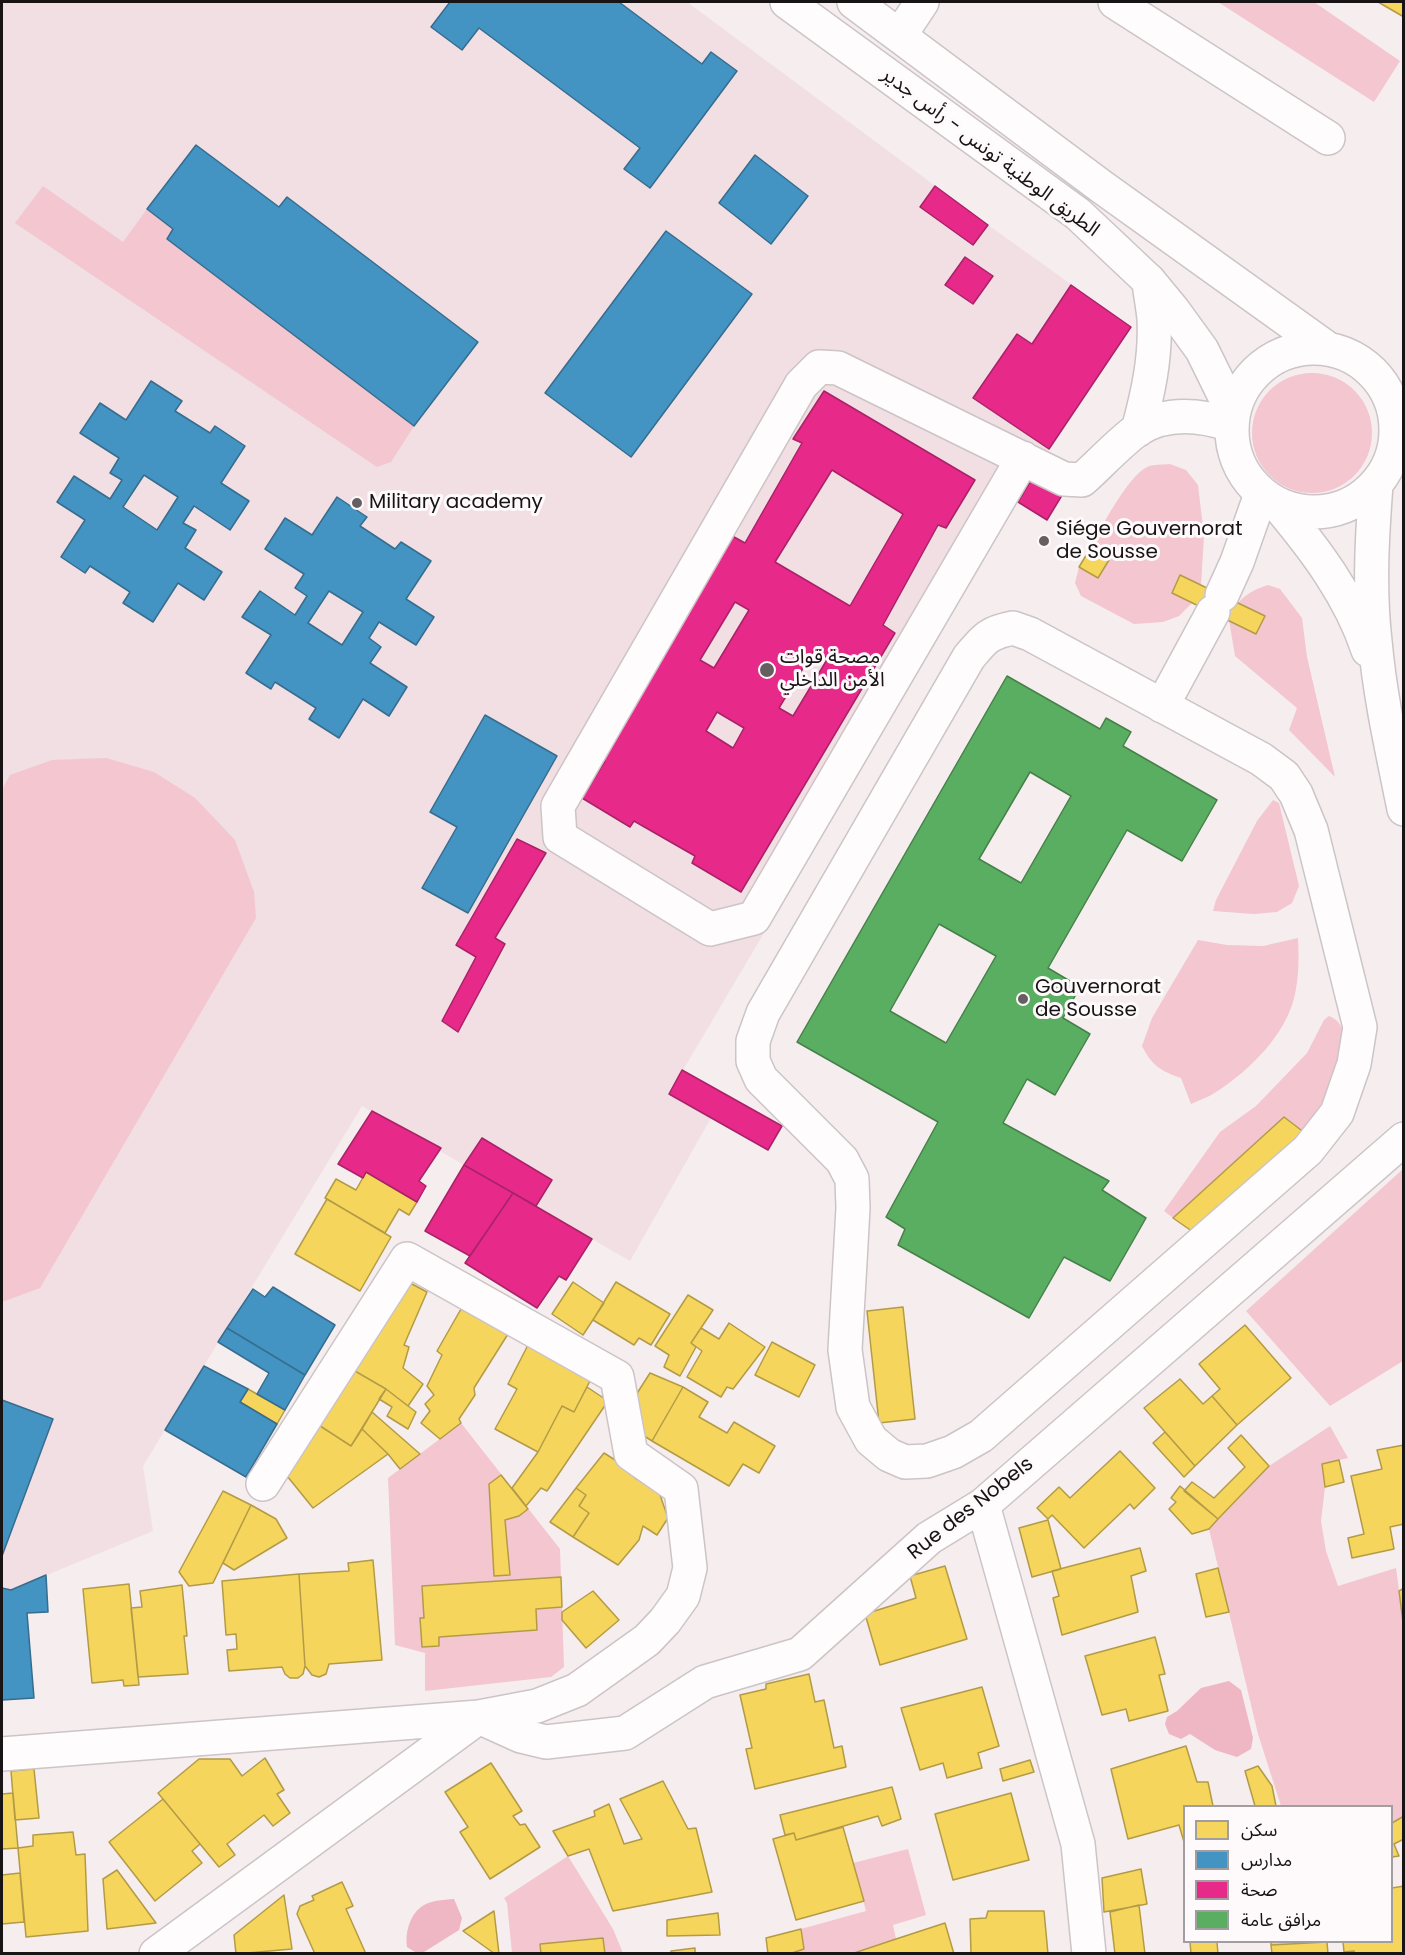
<!DOCTYPE html>
<meta charset="utf-8">
<style>
body{margin:0}
#map{position:relative;width:1405px;height:1955px;overflow:hidden;background:#f6edef;font-family:Poppins,"Noto Sans Arabic",sans-serif}
canvas{display:block}
.frame{position:absolute;inset:0;border:3px solid #181314;pointer-events:none}
.legend{position:absolute;left:1183px;top:1805px;width:210px;height:138px;box-sizing:border-box;background:#fefafb;border:2px solid #a29e9f;margin:0;padding:8px 10px;list-style:none;font-size:18px;color:#181314}
.legend li{display:flex;align-items:center;gap:12px;height:30px}
.legend b{width:30px;border:2px solid #a29e9f}
</style>
<div id="map">
<canvas width="1405" height="1955"></canvas>
<div class="frame"></div>
<ul class="legend">
<li><b style="height:16px;background:#f6d55c"></b>سكن</li>
<li><b style="height:16px;background:#4393c3"></b>مدارس</li>
<li><b style="height:16px;background:#e7298a"></b>صحة</li>
<li><b style="height:16px;background:#5aae61"></b>مرافق عامة</li>
</ul>
</div>
<script>
const ctx = document.querySelector('canvas').getContext('2d');
ctx.lineJoin = 'round';
function fillPath(path, color) {
  ctx.fillStyle = color;
  ctx.fill(path, 'evenodd');
}
function stroke(path, color, width, dash) {
  ctx.strokeStyle = color;
  ctx.lineWidth = width;
  ctx.lineCap = dash ? 'butt' : 'round';
  ctx.setLineDash(dash || []);
  ctx.stroke(path);
}
function drawText(font, color, halo, rows, align = 'center') {
  ctx.font = font + ' Poppins,"Noto Sans Arabic",sans-serif';
  ctx.lineWidth = 6;
  ctx.setLineDash([]);
  ctx.textBaseline = 'middle';
  ctx.strokeStyle = halo;
  ctx.fillStyle = color;
  for (const [text, x, y, turn = 0] of rows) {
    ctx.save();
    ctx.translate(x, y);
    ctx.rotate((+turn || 0) * Math.PI / 180);
    ctx.textAlign = isNaN(turn) ? turn : align;
    if (halo) ctx.strokeText(text, 0, 0);
    ctx.fillText(text, 0, 0);
    ctx.restore();
  }
}
const built = new Path2D(`
 M2,2h685l301,223 143,102 -82,122 -380,645 42,24 -81,143 -268,-155 -219,360 10,65 -142,59 -9,-2z`);
const green = new Path2D(`
 M1218,2h96l86,59 -26,41z
 M43,186l80,56 24,-33 26,20 -6,10 247,187 -23,36 -14,5 -362,-244z
 M1252 433a60 60 0 1 1 120 0a60 60 0 1 1-120 0Z
 M1170,464l16,6 12,15 6,51 -3,49 -21,-10 -8,18 20,10 -13,13 -16,6 -29,2 -53,-28 -6,-13 4,-16 19,11 11,-17 -19,-12c10,-20 38,-73 57,-82 5,-3 17,-2 23,-3z
 M1268,585l12,4 22,29 5,39 28,120 -46,-47 8,-22 -62,-52 -6,-36 27,13 8,-17 -26,-13c9,-10 18,-14 30,-18z
 M106,758l48,14 41,26 40,42 19,52 2,26 -216,370 -38,14v-512l8,-15 42,-15z
 M1273,800l6,3 20,83 -7,17 -15,9 -23,2 -41,-3 3,-11 41,-79z
 M1298,938c1,19 1,37 -3,56 -8,40 -46,77 -79,98 -7,5 -17,8 -25,12l-10,-26c-20,-7 -29,-12 -39,-32l10,-28 46,-78 29,5 36,1z
 M1329,1016c39,14 -11,95 -24,117l-21,-16 -111,101 -9,-7 56,-79 36,-26 51,-53 17,-33z
 M1403,1169v192l-73,45 -84,-95z
 M461,1423l99,126 4,118 -13,10 -126,14v-38l-30,-8 -7,-167z
 M1330,1426l18,32 -26,6 3,23 -4,34 5,30 12,35 58,-18 8,59 -1,189 -11,7v-17h-111l-23,-72 -49,-205 60,-63z
 M908,1849l18,66 -33,10 3,14 -45,14 -62,1 15,-5 -3,-20 65,-18 -13,-48z
 M568,1856l45,73 10,24h-111l-5,-50 -3,-5z`);
const forest = new Path2D(`
 M1229,1681l12,9 12,48 -2,11 -14,8 -22,-7 -25,-16 -9,5 -12,-5 -4,-10 2,-7 10,-6 24,-23z
 M454,1899l8,19 -3,12 -35,22h-9l-8,-5c-2,-13 2,-31 14,-40 9,-7 22,-7 33,-8z`);
const homes = new Path2D(`
 M1378,2h26v15z
 M1090,549l19,11 -11,18 -19,-11z
 M1180,575l85,41 -9,18 -84,-41z
 M1284,1117l21,16 -109,101 -23,-16z
 M366,1172l51,30 -8,13 -10,-6 -14,24 -60,-35 11,-19 20,11z
 M327,1199l64,38 -31,54 -65,-37z
 M573,1282l31,21 -21,32 -31,-21z
 M616,1282l54,32 -19,31 -12,-7 -5,7 -41,-25z
 M410,1283l17,9 -23,53 5,2 -6,21 20,16 -15,22 -22,-17 -38,-22z
 M688,1295l25,15 -22,33 5,4 -16,29 -16,-9 5,-12 -14,-9z
 M903,1307l12,112 -36,4 -12,-112z
 M461,1309l47,25 -34,54 1,7 -16,24 2,4 -21,16 -19,-16 9,-12 -5,-7 9,-9 -7,-9 15,-31 -5,-4z
 M729,1323l36,24 -32,42 -6,-2 -6,10 -34,-20 15,-26 -11,-8 10,-15 18,11z
 M1245,1325l46,53 -54,47 -25,-29 8,-7 -21,-25z
 M772,1342l43,23 -16,32 -44,-22z
 M528,1345l63,34 -17,33 -12,-6 -24,46 -43,-23 22,-40 -9,-5z
 M348,1367l38,22 -35,57 -37,-24z
 M650,1373l33,14 -31,54 -17,-11 -1,-32z
 M1180,1379l23,25 9,-8 25,29 -42,41 -51,-58z
 M587,1387l21,14 -61,90 -6,-3 -15,18 -14,-18 26,-36 24,-46 12,6z
 M683,1387l25,15 -9,15 28,16 7,-11 41,24 -16,27 -16,-9 -14,22 -77,-45z
 M248,1389l37,21 -8,14 -37,-22z
 M386,1389l30,23 -8,17 -21,-13 5,-9 -13,-8z
 M372,1412l48,42 -20,15 -12,-15 -26,-25z
 M314,1422l37,24 11,-17 26,25 -75,54 -30,-37z
 M1165,1432l30,34 -11,11 -31,-34z
 M1241,1435l28,31 -51,53 -34,-28 8,-9 22,16 31,-31 -17,-19z
 M1404,1445v79l-14,3 4,22 -42,9 -4,-20 16,-4 -13,-58 31,-7 -5,-19z
 M1120,1451l35,37 -21,21 -4,-5 -46,44 -32,-33 -4,4 -11,-11 22,-21 11,11z
 M604,1453l35,22 -4,3 24,14 9,26 -11,17 -14,-9 -4,14 -21,25 -45,-28 16,-24 -10,-7 7,-11 -10,-7z
 M1339,1460l5,22 -19,5 -3,-23z
 M501,1475l27,34 -9,7 -14,4 5,55 -16,1 -5,-92z
 M1180,1486l38,33 -9,10 -17,5 -23,-25 7,-7 -5,-4z
 M576,1488l10,7 -7,11 10,7 -16,24 -23,-15z
 M223,1491l28,14 -38,78 -24,3 -10,-14z
 M251,1505l25,14 11,19 -53,32 -11,-7z
 M1048,1520l13,49 -29,8 -13,-49z
 M1140,1548l6,23 -15,5 7,36 -76,23 -9,-37 6,-2 -7,-25z
 M373,1560l9,100 -53,4 -3,10 -7,3 -7,-2 -7,-9 -6,-92 50,-3 -1,-8z
 M945,1566l22,73 -87,26 -15,-51 51,-16 -6,-22z
 M1218,1568l11,44 -23,5 -10,-43z
 M299,1574l6,92 -2,8 -5,4h-8l-5,-4 -3,-7 -53,4 -2,-21 10,-1 -1,-15 -10,1 -4,-54z
 M561,1577l1,30 -26,2 1,21 -98,7v9l-17,1 -2,-29h4l-2,-32z
 M129,1584l10,101 -15,1 -1,-6 -31,3 -9,-94z
 M182,1585l5,51h-3l4,38 -50,3 -7,-69 11,-1 -2,-16z
 M1404,1588v34h-1l-4,-31z
 M593,1591l26,29 -33,28 -24,-28v-8z
 M1155,1637l10,37 -6,1 9,36 -39,10 -3,-12 -24,6 -17,-59z
 M809,1674l6,28 9,-2 10,48 8,-2 4,21 -91,22 -9,-40 6,-1 -12,-53 26,-6v-5z
 M982,1687l17,59 -21,7 4,15 -35,10 -4,-15 -23,7 -19,-62z
 M1186,1746l11,36h11l5,24h-29v36l-5,-17 -51,14 -17,-70z
 M265,1758l19,32 -7,4 13,19 -17,13 -9,-11 -37,29 8,11 -16,12 -61,-74 41,-34h31l12,17z
 M1030,1760l4,12 -31,9 -3,-12z
 M491,1763l31,48 -9,5 7,9 5,-1 15,23 -50,32 -30,-47 8,-5 -23,-35z
 M1258,1766l14,20 4,20h-21l-10,-35z
 M34,1769l5,49 -24,2 -4,-49z
 M663,1781l25,48 8,-1 16,64 -99,19 -24,-62 -21,7 -15,-25 42,-15 -1,-5 15,-7 15,40 18,-5 -22,-40z
 M892,1787l9,32 -19,7 -4,-10 -82,24 -2,-7 -9,2 -5,-20z
 M13,1793l5,55 -16,1v-55z
 M1011,1793l18,67 -76,20 -18,-66z
 M163,1799l37,45 -8,7 10,12 -47,38 -46,-59z
 M1404,1816v23l-10,5 5,12 -7,1v-34z
 M843,1827l21,74 -68,19 -23,-81 21,-6 2,7z
 M73,1832l3,23 9,-1 3,77 -62,6 -8,-89 15,-2v-11z
 M1141,1869l6,35 -43,8 -2,-34z
 M2,1870v5l18,-2 4,49 -22,2z
 M117,1870l39,53 -49,6 -4,-50z
 M342,1882l11,24 -7,3 20,45h-51l-18,-40 3,-8 14,-6 -2,-4z
 M1404,1886v68h-49l-1,-3 -10,1 -1,-10h49v-54z
 M284,1895l8,54 -56,5 -2,-19z
 M1139,1905l6,49h-30l-5,-42z
 M494,1911l5,43h-4l-32,-23z
 M988,1911h56l4,43h-77l-1,-35 16,-1z
 M718,1913l2,22 -53,1v-16z
 M945,1923l9,31h-103l45,-15z
 M801,1929l3,20 -15,5h-21l-2,-16z
 M603,1938l2,16h-64l-1,-10z
 M1190,1942h27l1,12h-27z
 M1271,1942h56l-56,3z
 M1327,1942l1,12h-56l-1,-9z
 M695,1948v6h-24v-3z`);
const schools = new Path2D(`
 M450,2h169l83,62 9,-12 26,19 -87,117 -26,-19 16,-21 -161,-120 -17,22 -31,-23z
 M196,145l83,62 8,-10 191,145 -64,84 -247,-187 6,-10 -26,-20z
 M755,155l53,41 -37,48 -52,-41z
 M666,231l86,63 -121,163 -86,-64z
 M151,381l31,20 -7,10 35,22 5,-7 30,20 -24,37 28,18 -19,29 -36,-24 -11,17 13,7 -11,18 37,24 -18,28 -26,-17 -25,39 -30,-19 7,-11 -40,-26 -5,7 -24,-16 24,-37 -28,-18 17,-26 36,23 12,-19 -12,-7 9,-15 -39,-25 20,-30 26,17zM144,475l34,22 -21,33 -34,-23z
 M337,497l30,20 -7,9 35,23 6,-7 30,19 -25,38 28,18 -18,28 -37,-23 -10,16 12,9 -11,16 37,24 -18,29 -26,-17 -24,39 -30,-19 7,-11 -41,-26 -4,7 -25,-16 25,-38 -29,-18 18,-26 35,24 12,-19 -12,-8 9,-14 -39,-25 20,-31 27,17zM329,591l34,21 -21,33 -34,-22z
 M485,715l72,41 -89,157 -46,-25 35,-61 -27,-15z
 M273,1287l62,38 -30,50 -78,-47 26,-39 12,8z
 M227,1328l78,47 -20,35 -28,-16 12,-21 -51,-31z
 M204,1366l44,23 -8,13 37,22 -31,53 -81,-47z
 M2,1400l51,19 -51,137z
 M46,1575l2,37 -21,1 7,85 -32,2v-112l9,2z`);
const health = new Path2D(`
 M935,186l53,39 -15,20 -53,-38z
 M965,257l28,19 -20,28 -28,-19z
 M1071,285l60,42 -82,122 -76,-51 44,-64 15,10z
 M824,391l151,89 -29,48 -8,-3 -55,100 12,8 -154,259 -49,-29 3,-7 -61,-35 -4,6 -48,-29 23,-37 -5,-4 125,-225 20,11 57,-100 -9,-4zM832,470l71,44 -53,92 -75,-44zM735,602l14,8 -35,58 -14,-8zM814,650l14,8 -35,58 -14,-8zM717,712l27,16 -11,20 -27,-17z
 M1034,475l30,17 -17,28 -29,-18z
 M517,839l29,14 -51,85 10,6 -47,88 -16,-11 34,-64 -20,-12z
 M682,1070l100,56 -14,24 -99,-56z
 M372,1111l69,37 -22,33 7,5 -9,16 -51,-30 -3,6 -25,-14z
 M482,1138l70,42 -16,26 -72,-41z
 M464,1165l49,28 -43,63 -45,-25z
 M513,1193l79,46 -26,41 -7,-4 -22,32 -72,-45z`);
const public = new Path2D(`
 M1007,676l93,53 6,-11 25,14 -8,14 94,54 -35,61 -55,-31 -79,138 32,19 -17,31 27,16 -35,61 -28,-16 -24,44 106,58 -7,9 44,28 -36,63 -46,-24 -35,61 -131,-73 7,-16 -19,-12 52,-95 -141,-80zM1030,772l41,24 -50,87 -42,-24zM939,924l57,32 -50,87 -56,-32z`);
const minor = new Path2D(`
 M1115,2l213,136
 M900,35l22,-33
 M1138,430c10,-36 18,-73 16,-111 -1,-13 -4,-25 -5,-38
 M1023,458l-269,460 -44,11 -150,-92 -2,-31 243,-421 18,-18 19,1 226,111 18,1c17,-15 37,-37 55,-50 29,-19 64,-15 94,-5
 M1222,595l15,-33 24,-68
 M1013,628l17,6 231,125 23,17 12,18 15,36 49,197 -6,37 -17,49 -29,37 -327,286 -28,16 -26,9 -22,1 -16,-7 -18,-15 -18,-33 -8,-57 8,-142 -1,-29 -10,-19 -81,-81 -8,-18v-20l10,-28 206,-356c16,-19 19,-24 44,-29z
 M1162,706l51,-94
 M983,1505l95,339 11,110
 M2,1754l477,-37 58,-11 40,-16 70,-50 18,-19 18,-25 7,-28 -9,-79 -50,-35 -14,-77 -210,-118 -144,225
 M156,1954l323,-237 42,19 25,6 79,-9 80,-51 95,-28 129,-116 54,-33 421,-366`);
const major = new Path2D(`
 M787,2l291,212 71,67 24,29 29,40 31,63
 M854,2l248,185 226,162
 M1232 430a82 82 0 1 1 164 0a82 82 0 1 1-164 0Z
 M1376,485c-4,52 -7,104 -1,156 5,57 18,113 29,168
 M1277,504c37,44 73,91 91,146`);
const markers = [
 [357,503,6,"#665f61"],
 [1044,541,6,"#665f61"],
 [767,670,8,"#665f61"],
 [1023,999,6,"#665f61"]
];
const streetNames = [
 ["الطريق الوطنية تونس - رأس جدير",990,153,37],
 ["Rue des Nobels",971,1509,-38]
];
const poiNames = [
 ["Military academy",369,503],
 ["Siége Gouvernorat",1056,530],
 ["de Sousse",1056,553],
 ["مصحة قوات",780,658],
 ["الأمن الداخلي",780,681],
 ["Gouvernorat",1035,988],
 ["de Sousse",1035,1011]
];
fillPath(built, '#f1dfe3');
fillPath(green, '#f3c6d0');
fillPath(forest, '#efb6c3');
fillPath(homes, '#f6d55c');
stroke(homes, '#b39b46', 1.5);
fillPath(schools, '#4393c3');
stroke(schools, '#366d8e', 1.5);
fillPath(health, '#e7298a');
stroke(health, '#a92267', 1.5);
fillPath(public, '#5aae61');
stroke(public, '#46804a', 1.5);
stroke(minor, '#ccc4c6', 36);
stroke(major, '#ccc4c6', 36);
stroke(minor, '#fefcfd', 33);
stroke(major, '#fefcfd', 33);
for (const [x, y, r, color] of markers) {
  const dot = new Path2D();
  dot.arc(x, y, r, 0, 2 * Math.PI);
  ctx.fillStyle = color;
  ctx.fill(dot);
  stroke(dot, '#fefafb', 2);
}
drawText('20px', '#181314', '#fefafb', streetNames);
drawText('20px', '#181314', '#fefafb', poiNames, 'left');
</script>
